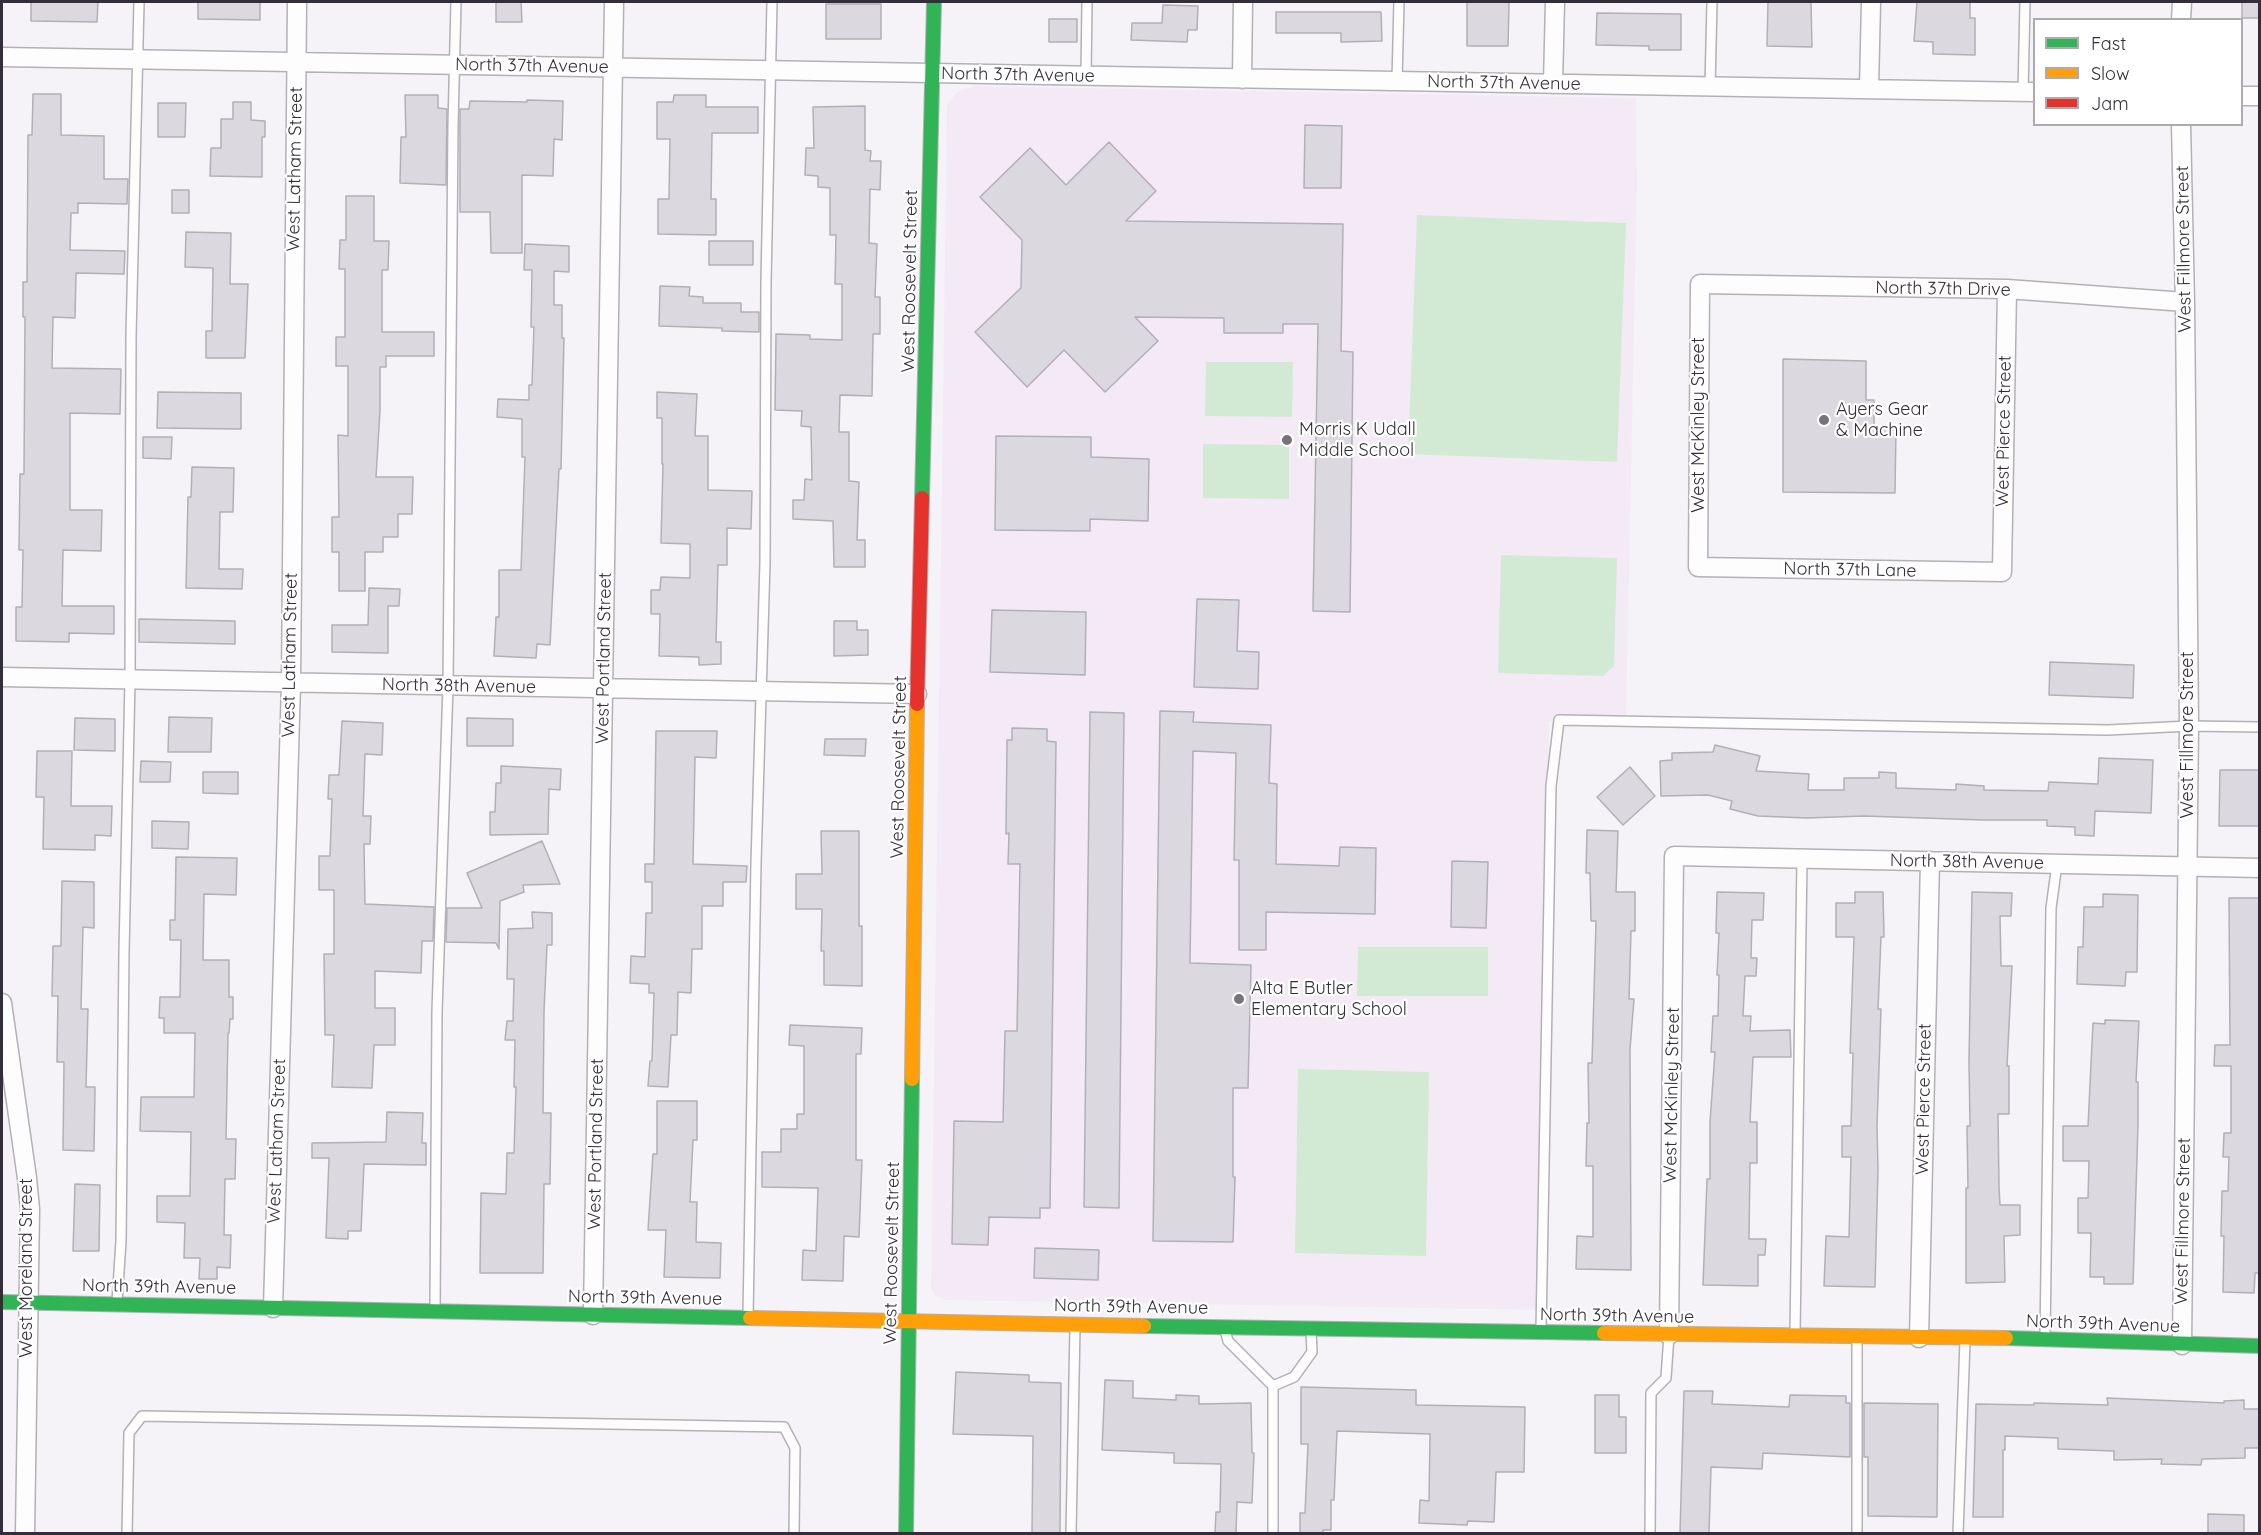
<!DOCTYPE html>
<style>
body{margin:0}
#map{position:relative;width:2261px;height:1535px;overflow:hidden;background:#f5f3f8;font-family:Quicksand,sans-serif}
canvas{display:block}
.frame{position:absolute;inset:0;border:3px solid #332e39;pointer-events:none}
.legend{position:absolute;left:2033px;top:18px;width:210px;height:108px;box-sizing:border-box;background:#fff;border:2px solid #adabb0;margin:0;padding:8px 10px;list-style:none;font-size:18px;color:#332e39}
.legend li{display:flex;align-items:center;gap:12px;height:30px}
.legend b{width:30px;border:2px solid #adabb0}
</style>
<div id="map">
<canvas width="2261" height="1535"></canvas>
<div class="frame"></div>
<ul class="legend">
<li><b style="height:8px;background:#30b455"></b>Fast</li>
<li><b style="height:8px;background:#ff9f0a"></b>Slow</li>
<li><b style="height:8px;background:#e5322d"></b>Jam</li>
</ul>
</div>
<script>
const ctx = document.querySelector('canvas').getContext('2d');
ctx.lineJoin = 'round';
function fillPath(path, color) {
  ctx.fillStyle = color;
  ctx.fill(path, 'evenodd');
}
function stroke(path, color, width, dash) {
  ctx.strokeStyle = color;
  ctx.lineWidth = width;
  ctx.lineCap = dash ? 'butt' : 'round';
  ctx.setLineDash(dash || []);
  ctx.stroke(path);
}
function drawText(font, color, halo, rows, align = 'center') {
  ctx.font = font + ' Quicksand,sans-serif';
  ctx.lineWidth = 4.5;
  ctx.setLineDash([]);
  ctx.textBaseline = 'middle';
  ctx.strokeStyle = halo;
  ctx.fillStyle = color;
  for (const [text, x, y, turn = 0] of rows) {
    ctx.save();
    ctx.translate(x, y);
    ctx.rotate((+turn || 0) * Math.PI / 180);
    ctx.textAlign = isNaN(turn) ? turn : align;
    if (halo) ctx.strokeText(text, 0, 0);
    ctx.fillText(text, 0, 0);
    ctx.restore();
  }
}
const education = new Path2D(`
 M975,86l661,12 1,85 -11,538h-77l-8,589 -596,-10 -9,-4 -5,-8 16,-1183 10,-13z`);
const green = new Path2D(`
 M1417,215l209,8 -9,239 -209,-8z
 M1206,362h87l-1,55 -87,-1z
 M1203,444l86,1v54l-86,-1z
 M1501,555l116,3 -3,108 -11,10 -105,-3z
 M1358,947h130v49h-131z
 M1298,1069l131,3 -3,184 -131,-3z`);
const building = new Path2D(`
 M31,2h67l-1,20 -66,-1z
 M198,2h62v18l-62,-1z
 M496,2h25l1,20h-26z
 M1467,2h42l-1,44h-41z
 M1768,2h43l1,45 -45,-1z
 M1917,2h53v16h5v37l-42,-1v-12l-19,-1z
 M2242,2h17v16h-17z
 M826,4h55v35h-55z
 M1163,5l35,1 -1,24h-9l-1,12 -56,-2 1,-17h30z
 M1276,12h105l1,29 -41,1v-9h-65z
 M1597,13l84,1v36h-32v-4l-53,-1z
 M1049,19h28v23h-28z
 M33,94h28v41l43,1v43h24l-1,25 -49,-1v10h-7l-1,37 55,1 -1,23 -48,-1 -1,45 -22,-1 -1,51 69,1 -1,45 -50,-1v97h32l-1,41 -38,-1 -1,56h52v28l-45,-1v9l-53,-1v-34h6l1,-57h-4l1,-76h4l1,-157h-2v-35h4l1,-147h4z
 M405,95h33v13l9,1 -1,76 -46,-2 1,-46h5z
 M674,95h32v12h52v26h-46l-1,66h5v36l-58,-1v-35h11l1,-60h-13v-37h16z
 M527,100l36,1 -1,39 -8,-1 -1,37 -31,-1v78h-31l-1,-41h-30v-103h9l1,-8 57,1z
 M233,102h18v18l14,1v16h-3v40l-52,-1 1,-28h10v-29h12z
 M158,103h28l-1,34h-27z
 M865,106v44l6,1 -1,10h11l-1,29 -10,-1 -1,54 8,1 -2,53h5v37h-7l-1,62 -32,-1 -1,37h10v49l10,1 -2,58h8v27h-31l-1,-46 -40,-2v-19h11l1,-21 7,1 -1,-53 -10,-1 1,-15 -27,-1 1,-76 34,1v4l32,1v-56h-7l1,-49h-6v-47l-12,-1v-11l-13,-1 1,-27h8l-1,-41z
 M1305,125l37,1 -1,62h-37z
 M1109,142l47,49 -30,30 217,3 -2,127 12,1 -3,260 -37,-1 5,-287h-35v9h-59v-15l-89,-1 23,24 -53,51 -41,-42 -37,37 -52,-55 46,-44 1,-48 -42,-43 50,-49 36,37z
 M172,190h17v23h-17z
 M346,196h28v45h15l-1,29h-6v62h52v24h-48v11h-6v43l-4,67h37l-1,37h-14v23h-15v15h-18v39h-26v-39h-7v-35h7l-1,-82 10,1v-70h-12v-29h9v-68h-6l1,-29h6z
 M186,232l45,1 -1,51h18l-3,74h-39v-27h6l1,-63 -28,-1z
 M709,241h44v24h-44z
 M525,244l44,2v26l-15,-1v34h8v33h2l-3,131h-2l-9,176 -13,-1 -1,14 -42,-2 2,-39h3v-47h22l4,-113h-3v-38l-25,-2 1,-18 31,1v-15h3l2,-58h-3l1,-57h-8z
 M660,286l30,1 -1,9 14,1v6h38v9h18v20l-37,-1v-3l-63,-2z
 M1783,359l83,2v39h8v29h22l-1,64 -112,-1z
 M158,392l83,1v36l-84,-1z
 M657,392l40,2 -2,42h13v54l44,1 -1,38 -24,-1v37h-9l-2,77h5v22l-22,1v-8l-40,-1 1,-42h-9v-24h9l1,-13 29,1v-34l-29,-1 2,-79h-1v-46h-5z
 M996,436l95,1v20l58,2 -1,62 -58,-2v12l-95,-1z
 M143,437h29l-1,22 -28,-1z
 M192,467l42,1 -1,44h-13l-1,57h24l-1,20 -56,-1 2,-91h3z
 M369,588l31,1 -1,17h-11v47l-56,-1v-27h36z
 M1197,599l42,1 -2,51 22,1 -1,37 -64,-2z
 M992,610l94,2 -1,63 -95,-3z
 M139,619l96,2v23l-96,-2z
 M834,621h23v9h11v25l-34,1z
 M2050,662l84,3 -1,33 -84,-3z
 M1160,711l34,1 -1,10 78,3 -2,58 8,1 -1,80 63,2 1,-19 36,1 -1,66 -109,-2v38h-27v-90h-5l2,-107 -43,-2 -3,212 61,2 -3,123h-15v89h2l-2,65 -80,-1z
 M1090,712l34,1 -5,495 -35,-1z
 M169,717l43,1 -1,34h-43z
 M75,718l40,1v32l-41,-1z
 M467,718l46,1v27h-46z
 M342,721l41,2 -1,32 -17,-1 -2,62h8l-1,28h-6l1,60 69,3 -1,34h-11l-1,32 -46,-2v37h20v37h-21l-2,43 -40,-1 2,-52h-9l-1,-81h10v-64h-15v-34h11l2,-57h-4l1,-24h10z
 M1012,728l35,1v12l9,1 -6,466h-10v10l-51,-1 -1,28 -36,-1 2,-123 49,1 2,-91h12l3,-167h-12l1,-31 -3,1 1,-94h5z
 M656,731h61l-1,27 -21,-1 -2,107 54,2 -1,16h-23v24h-21v43h-10l-1,44 -13,-1 -1,43h-6l-3,52 -20,-1 2,-25h2l2,-68h-5v-9l-19,-1 1,-27 14,1 1,-44h6v-31h-7v-18h9z
 M825,739h41l-1,17 -41,-1z
 M1715,745l45,11 -4,15 53,3 -1,16h36v-12h35v-6l17,1v15l60,2v-6l28,2v4l64,1 1,-9 49,2 1,-26 54,2 -2,53 -56,-2 -1,25 -19,-1v-8l-28,-1v-6h-64l-119,-4 -57,2 -49,-2 -28,-7 2,-8 -24,-6 -47,1 -1,-35 12,-1v-7l41,-1z
 M37,751h35l-1,55h41l-1,30 -16,-1v15l-52,-1 1,-52h-8z
 M141,761l30,1 -1,20h-30z
 M501,766l60,3 -1,21 -11,-1 -1,45 -58,1v-23h5l1,-29h5z
 M1630,767l25,29 -32,29 -26,-28z
 M2220,770h39v56h-40z
 M203,772h35v22l-35,-1z
 M152,821l37,1 -1,27 -36,-1z
 M1587,830l31,1 -2,61h19v39h-4l-2,68h5l-4,50 1,221 -55,-1 1,-33 16,1v-71h-7l1,-43h2l-1,-60h4l4,-142h-5l-1,-48h-4z
 M821,831h38v95h3v60l-38,-1v-34h-3l1,-42h-26v-35h26z
 M542,841l18,43 -37,1 1,7 -24,9 -1,48 -3,-6 -50,-1 1,-34h35l-15,-35z
 M176,857l61,1 -1,37 -32,-1 -1,66h26v37h4v22h-3l-1,14h-1l-2,106h10l-1,40h-10l-1,56h7l-1,33 -13,-1v12h-18l1,-21h-16l1,-35 -28,-1v-26h33l1,-64 -51,-1 1,-34h53l1,-64h-31v-15h-5l1,-21h20l1,-57h-11v-20h5z
 M1452,861l36,1 -2,66 -35,-1z
 M62,881l32,1v46l-11,-1 -2,82h7l-2,78h9l-1,64 -31,-1 1,-88h-7l1,-66h-6l1,-50h8z
 M1717,892l47,1 -1,27h-11l-1,38h6l-1,18h-11l-2,40h8l-1,15 40,-1 1,27h-38l-3,65h7v41h-7l-1,76h17l-1,16h-7v31l-55,-1 4,-106h3v-57l5,-70h-4l2,-36h5l1,-41h-2l2,-42h-3z
 M1855,892h28l1,45h-3l-3,72h3l-4,117 1,43 -3,118 -51,-1 2,-50 23,1 2,-80h-9v-31h9l2,-73h-3l4,-116h-18v-34h19z
 M1972,892l40,1 -1,23h-11l1,50h11l-5,100h2v48h-11l1,73 1,18h20v30l-16,1 1,46 -39,1v-95h2l-1,-62h3l-1,-66z
 M2103,894l35,1 -1,77h-11l-1,14 -48,-2 1,-37h5l1,-40h19z
 M2229,898h30v375h-4l-1,20 -31,-1 1,-56h-3l1,-45h6l1,-34h-6l1,-24h7v-67h-17l1,-21h15z
 M532,912l20,1v32h-5l-3,66 -1,102h8l-1,71h-6l-1,89h-63l1,-80 25,1 1,-41h7l2,-66h-2l1,-47h-10l2,-19h6l1,-42h-7l1,-50 25,-1z
 M2105,1020l34,1 -3,61h2v43l-5,159h-29v-7h-14l1,-44h-13v-35h10l1,-37h-26v-35h25l5,-103 12,1z
 M790,1025l72,3 -1,26h-5v106h6l-3,77 -15,-1 -1,45 -41,-1 1,-30 13,1 2,-63 -56,-1v-35h19v-23h16v-15h7v-68l-15,-1z
 M657,1101h40v39h-4l-3,62h7l-1,40 25,1 -1,35 -56,-1 2,-47h-18l5,-76h4z
 M387,1112l36,1 -1,30h4v22l-62,-1 -3,67h-13v8l-22,-1 3,-80h-17v-15l74,-1z
 M75,1184l25,1 -1,66h-26z
 M1035,1248l64,2 -1,30 -64,-2z
 M956,1372l73,3v7l32,1 -1,150h-28l1,-97 -80,-2z
 M1105,1380l28,1v17l43,2v-5l23,1v8l52,-1 1,50h2l-2,50 -15,-1 -1,31h-21l1,-21h4l1,-48 -47,-1v-10l-72,-3z
 M1301,1387l115,3v15l109,2 -1,65h-28l-2,50 -26,-1 -1,4 -48,-2 1,-23 9,1 1,-67 -93,-3 -3,69h-3v30h-8v3h-23v-20h5l3,-69h-7z
 M1684,1391h29l-1,13 77,3 1,-12 56,1v7h4v54l-87,-4 -1,16 -51,-2 -2,66h-29z
 M1595,1395h24v22h7v36h-31z
 M2107,1398l117,5v-2l20,-1v9h15v39h-14v10l-43,1 -1,6 -40,-1 1,-5 -48,1v-9l-56,-2v-11l-53,-2v14h-2v67h-30l3,-113 58,1v-2l74,2z
 M1864,1403l74,1 -1,113 -69,-1v-59h-4z
 M2208,1514l36,1v18h-36z`);
const lane = new Path2D(`
 M1086,76l1,-74
 M1397,81l2,-79
 M1710,87l2,-85
 M2023,92l2,-90
 M117,1302l4,-61 3,-289 6,-272 1,-344 8,-334
 M435,1310l2,-298 11,-326 5,-560 3,-124
 M748,1316l8,-453 9,-300 1,-282 6,-279
 M1225,1330l3,11 45,45v148
 M1541,1330l10,-544 8,-66 549,10 81,-4 71,1
 M1795,1333l7,-474
 M2045,1338l6,-430 6,-44
 M1273,1386l21,-9 18,-25 -1,-22
 M127,1534l2,-101 13,-17 642,11 11,21 -1,86
 M1071,1534l4,-207
 M1650,1534l1,-141 15,-15 3,-43
 M1857,1534v-196
 M1958,1534l7,-193`);
const street = new Path2D(`
 M2181,20l1,-18
 M2,57l2032,35
 M1242,79l1,-77
 M1553,84l2,-82
 M1869,89l2,-87
 M2242,96h18
 M2181,124l4,178 4,424 -7,619
 M2007,289l-5,283 -304,-5 2,-283 307,5 178,13
 M2,677l915,17
 M2,1003l25,175 3,31 -5,325
 M273,1308l18,-625 6,-681
 M593,1315l21,-1313
 M1669,1335l5,-479 586,12
 M1919,1338l11,-477`);
const fast = new Path2D(`
 M922,498l12,-496
 M2,1302l748,16
 M1144,1326l460,7
 M2006,1338l254,8
 M906,1534l6,-455`);
const slow = new Path2D(`
 M912,1079l5,-375
 M750,1318l394,8
 M1604,1333l402,5`);
const jam = new Path2D(`
 M917,704l5,-206`);
const markers = [
 [1824,420,6,"#77737c"],
 [1287,440,6,"#77737c"],
 [1239,999,6,"#77737c"]
];
const streetNames = [
 ["North 37th Avenue",532,66,1],
 ["North 37th Avenue",1018,75,1],
 ["North 37th Avenue",1504,83,1],
 ["West Latham Street",295,169,-89],
 ["West Fillmore Street",2184,249,-91],
 ["West Roosevelt Street",910,281,-89],
 ["North 37th Drive",1943,289,1],
 ["West McKinley Street",1699,425,-90],
 ["West Pierce Street",2004,431,-89],
 ["North 37th Lane",1850,570,1],
 ["West Latham Street",290,655,-89],
 ["West Portland Street",604,658,-89],
 ["North 38th Avenue",459,686,1],
 ["West Fillmore Street",2188,735,-90],
 ["West Roosevelt Street",899,767,-89],
 ["North 38th Avenue",1967,862,1],
 ["West McKinley Street",1672,1095,-89],
 ["West Pierce Street",1924,1099,-89],
 ["West Latham Street",277,1141,-88],
 ["West Portland Street",596,1144,-89],
 ["West Fillmore Street",2183,1221,-89],
 ["West Roosevelt Street",892,1253,-89],
 ["West Moreland Street",27,1268,-90],
 ["North 39th Avenue",159,1287,1],
 ["North 39th Avenue",645,1298,1],
 ["North 39th Avenue",1131,1307,1],
 ["North 39th Avenue",1617,1316,1],
 ["North 39th Avenue",2103,1324,2]
];
const poiNames = [
 ["Ayers Gear",1836,410],
 ["& Machine",1836,431],
 ["Morris K Udall",1299,430],
 ["Middle School",1299,451],
 ["Alta E Butler",1251,989],
 ["Elementary School",1251,1010]
];
fillPath(education, '#f4eaf6');
fillPath(green, '#d2ead3');
fillPath(building, '#dbd8df');
stroke(building, '#b2afb7', 1.5);
stroke(lane, '#b3b0b7', 12);
stroke(street, '#b3b0b7', 21);
stroke(fast, '#b3b0b7', 16);
stroke(slow, '#b3b0b7', 16);
stroke(jam, '#b3b0b7', 16);
stroke(lane, '#fefdfe', 9);
stroke(street, '#fefdfe', 18);
stroke(fast, '#30b455', 14);
stroke(slow, '#ff9f0a', 14);
stroke(jam, '#e5322d', 14);
for (const [x, y, r, color] of markers) {
  const dot = new Path2D();
  dot.arc(x, y, r, 0, 2 * Math.PI);
  ctx.fillStyle = color;
  ctx.fill(dot);
  stroke(dot, '#fff', 2);
}
drawText('18px', '#332e39', '#fff', streetNames);
drawText('18px', '#332e39', '#fff', poiNames, 'left');
</script>
